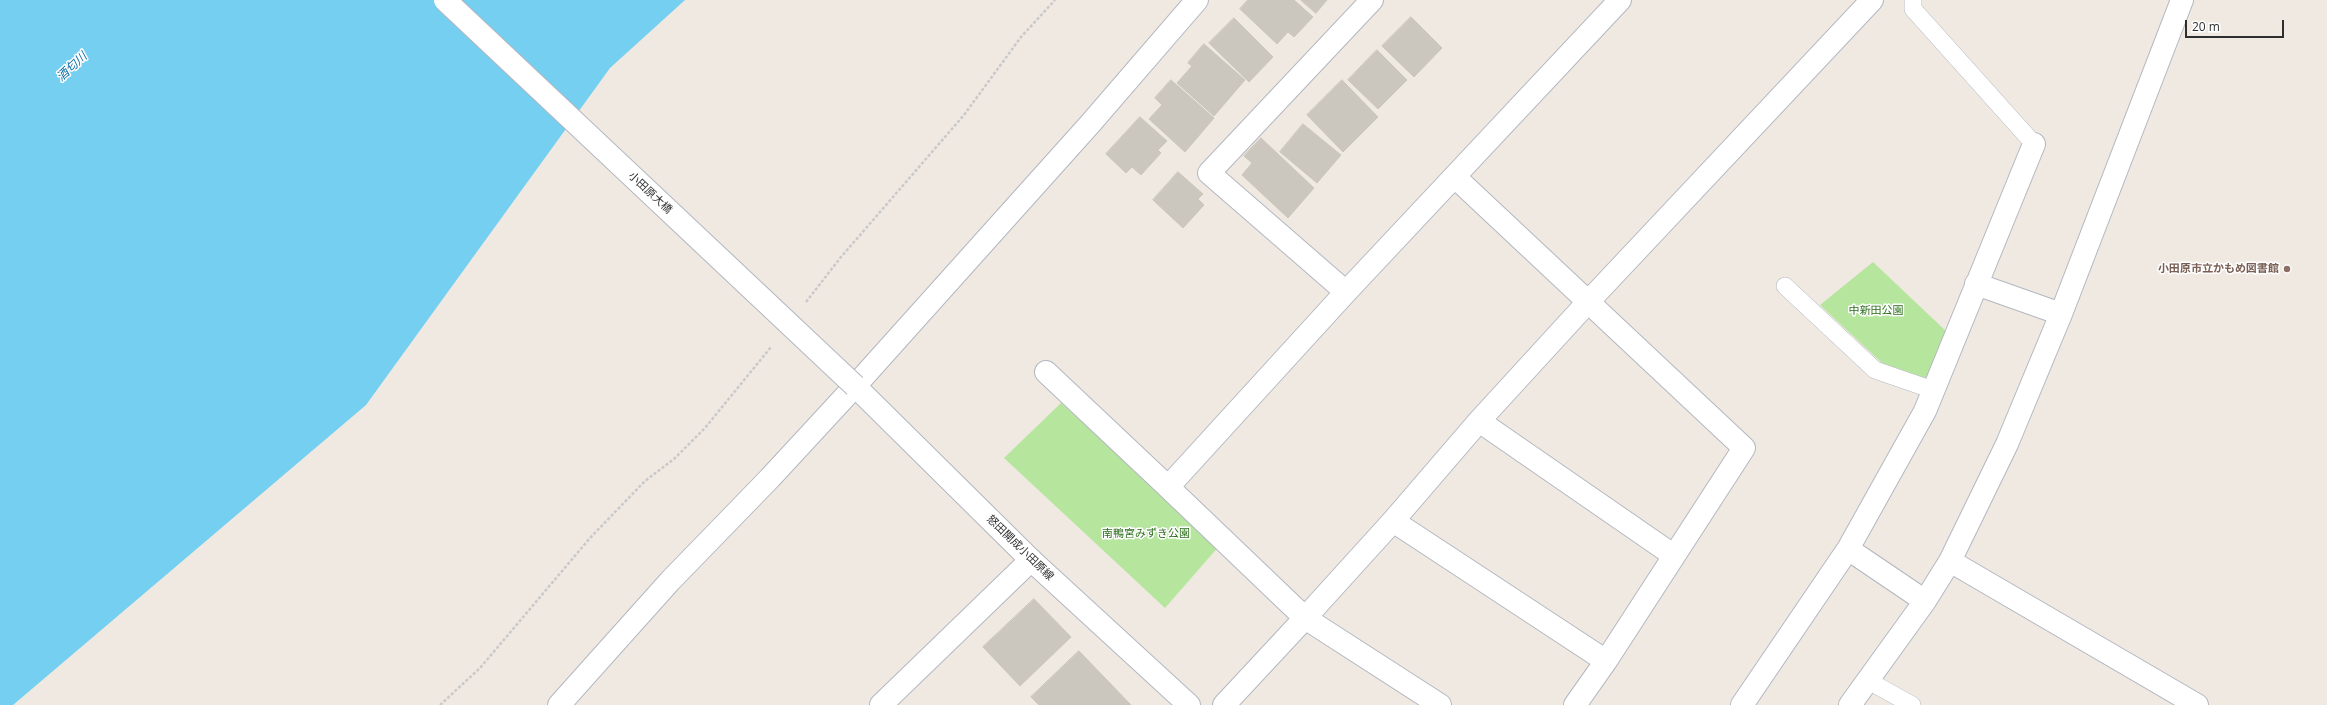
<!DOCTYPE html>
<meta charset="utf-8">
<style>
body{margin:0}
#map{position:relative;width:2327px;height:705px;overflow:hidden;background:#efe9e1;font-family:"Open Sans",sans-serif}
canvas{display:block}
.scale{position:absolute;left:2185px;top:20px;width:99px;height:18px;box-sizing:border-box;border:2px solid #2e2e2e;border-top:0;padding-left:5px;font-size:12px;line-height:14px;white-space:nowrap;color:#2e2e2e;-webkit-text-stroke:3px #fff;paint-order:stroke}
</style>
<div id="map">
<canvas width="2327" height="705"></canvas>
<div class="scale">20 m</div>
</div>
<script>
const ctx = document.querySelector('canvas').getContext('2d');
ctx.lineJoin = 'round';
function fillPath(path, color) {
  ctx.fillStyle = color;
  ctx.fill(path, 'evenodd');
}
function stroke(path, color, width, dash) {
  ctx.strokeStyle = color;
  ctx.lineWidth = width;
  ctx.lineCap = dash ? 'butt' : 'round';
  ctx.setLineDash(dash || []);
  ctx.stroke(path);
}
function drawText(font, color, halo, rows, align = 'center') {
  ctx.font = font + ' "Open Sans","Noto Sans JP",sans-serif';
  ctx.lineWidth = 3;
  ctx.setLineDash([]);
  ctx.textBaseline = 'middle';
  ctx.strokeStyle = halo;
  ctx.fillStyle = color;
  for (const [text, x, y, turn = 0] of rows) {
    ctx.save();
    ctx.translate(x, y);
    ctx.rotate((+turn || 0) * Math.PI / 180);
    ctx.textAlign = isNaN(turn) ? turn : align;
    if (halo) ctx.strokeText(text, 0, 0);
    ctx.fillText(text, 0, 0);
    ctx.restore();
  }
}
const green = new Path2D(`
 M1873,262l74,70 -19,47 -46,-16 -62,-58z
 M1061,403l159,142 -55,63 -161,-150z`);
const water = new Path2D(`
 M0,0h685l-75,68 -244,337 -353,300h-13z`);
const building = new Path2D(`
 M1248,0h46l19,17 -19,20 -6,-5 -11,12 -37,-35z
 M1301,0h26l-11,13z
 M1411,17l31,31 -28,29 -32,-31z
 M1234,18l39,39 -24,25 -40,-39z
 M1204,44l41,36 -31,36 -37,-33 15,-17 -4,-3z
 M1377,50l30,30 -29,29 -30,-29z
 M1171,80l43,38 -29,34 -36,-33 13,-14 -7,-7z
 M1342,80l36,37 -35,35 -36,-37z
 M1140,117l27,24 -9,9 3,3 -20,22 -9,-8 -6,6 -20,-19z
 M1303,124l38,31 -24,28 -37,-31z
 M1261,138l53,50 -26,30 -46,-43 10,-12 -8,-7z
 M1178,172l25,22 -5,5 6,6 -21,23 -30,-28z
 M1034,599l37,38 -51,49 -37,-39z
 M1079,651l52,54h-92l-8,-8z`);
const path = new Path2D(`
 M806,302l35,-45 123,-142 57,-78 34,-37
 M440,705l40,-37 110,-130 55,-57 29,-22 31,-31 66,-81`);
const service = new Path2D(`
 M1913,0v9l121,135
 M1785,286l90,84 58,20
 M1867,680l45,25`);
const minor = new Path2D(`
 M1455,177l289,271 -138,213 -31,44
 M1976,284l85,30
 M1346,292l-137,-119 163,-173
 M1046,372l122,115
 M1479,421l194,134
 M1393,521l213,140
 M1848,549l77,52
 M1950,561l247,144
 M559,705l111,-124 100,-103 85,-92 235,-262 107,-124
 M881,705l150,-145
 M1224,705l81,-87 -137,-131 178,-195 274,-292
 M1440,705l-135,-87 88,-97 86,-100 109,-119 284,-302
 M1742,705l106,-156 77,-138 109,-267
 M1850,705l75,-104 25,-40 57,-117 54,-130 121,-314`);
const secondary = new Path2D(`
 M855,386l176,174 158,145`);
const secondaryBridge = new Path2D(`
 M445,0l410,386`);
const markers = [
 [2287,269,4,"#8d6e63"]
];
const streetNames = [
 ["小田原大橋",650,193,43],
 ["怒田開成小田原線",1020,548,44]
];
const educationNames = [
 ["小田原市立かもめ図書館",2279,269]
];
const parkNames = [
 ["中新田公園",1876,311],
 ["南鴨宮みずき公園",1146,534]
];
const waterNames = [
 ["酒匂川",72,67,-43]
];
fillPath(green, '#b6e59e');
fillPath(water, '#75cff0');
fillPath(building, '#cbc7bf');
stroke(building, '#cbc5ba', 1);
stroke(service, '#b4b7c1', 18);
stroke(minor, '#b4b7c1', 24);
stroke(secondary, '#b4b7c1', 24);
stroke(path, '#c9c9c9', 2.5, [3, 2]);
stroke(service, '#fff', 17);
stroke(minor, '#fff', 22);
stroke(secondary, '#fff', 22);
stroke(secondaryBridge, '#b4b7c1', 24, []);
stroke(secondaryBridge, '#fff', 22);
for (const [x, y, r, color] of markers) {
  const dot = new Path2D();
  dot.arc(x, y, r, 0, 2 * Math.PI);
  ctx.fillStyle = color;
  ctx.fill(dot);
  stroke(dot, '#fff', 1.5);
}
drawText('11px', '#2e2e2e', '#fff', streetNames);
drawText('bold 11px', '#785e54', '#fff', educationNames, 'right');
drawText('11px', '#2c6e1b', '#fff', parkNames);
drawText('italic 12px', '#0d6fa3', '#fff', waterNames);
</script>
